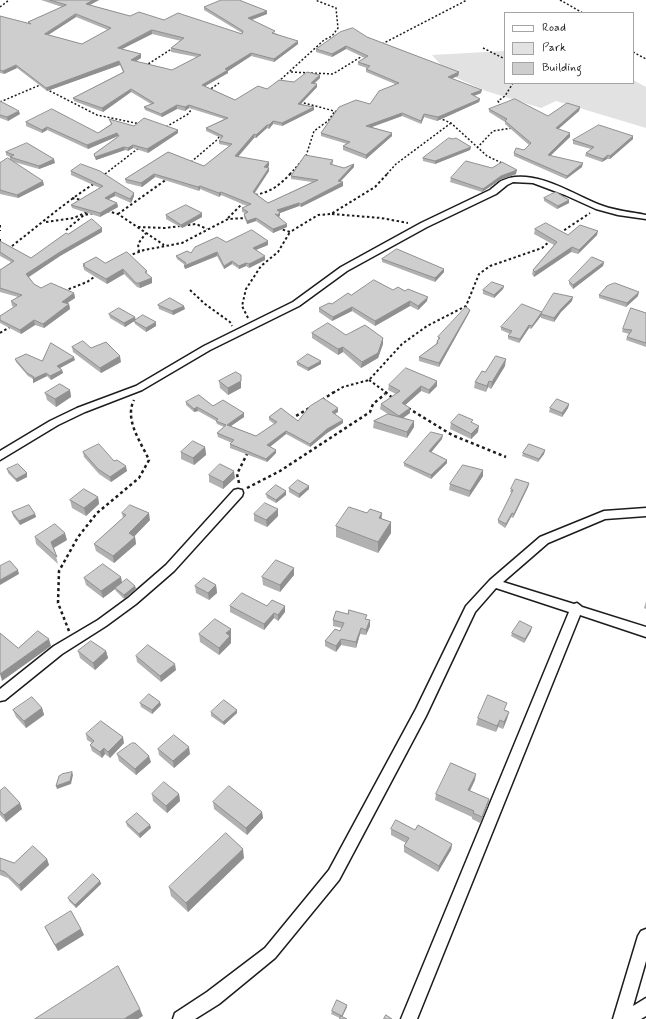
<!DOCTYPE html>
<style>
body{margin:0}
#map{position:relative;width:646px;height:1019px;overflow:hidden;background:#fff;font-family:Mynerve,sans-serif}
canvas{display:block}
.legend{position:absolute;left:504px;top:12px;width:130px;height:72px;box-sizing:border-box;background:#fff;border:1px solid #a4a4a4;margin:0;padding:5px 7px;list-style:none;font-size:12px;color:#1c1c1c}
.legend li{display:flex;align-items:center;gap:8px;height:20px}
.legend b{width:20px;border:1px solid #a4a4a4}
</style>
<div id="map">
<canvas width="646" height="1019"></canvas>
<ul class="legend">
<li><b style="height:5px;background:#fff"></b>Road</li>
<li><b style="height:11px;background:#e2e2e2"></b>Park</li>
<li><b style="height:11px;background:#cecece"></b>Building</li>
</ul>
</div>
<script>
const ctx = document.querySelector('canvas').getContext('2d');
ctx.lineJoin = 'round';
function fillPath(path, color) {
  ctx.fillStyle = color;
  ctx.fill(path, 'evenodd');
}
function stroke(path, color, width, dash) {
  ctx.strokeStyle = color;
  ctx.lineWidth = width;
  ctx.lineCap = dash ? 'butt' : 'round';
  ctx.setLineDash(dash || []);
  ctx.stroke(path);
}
const green = new Path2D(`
 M505,51v32h128v-3l13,7v41l-90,-27 -15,7 -55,-17 -36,-16 -18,-20z`);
const pathFar2 = new Path2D(`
 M560,0l23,13
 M0,7l9,-7
 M382,44l85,-44
 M483,48l22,11
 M633,52l13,7
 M145,66l28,-18
 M291,72l42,2 31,-19
 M278,82l46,-42 8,-4 6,-8 -2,-20 -21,-8
 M46,89l51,26 43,9
 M208,91l11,-8
 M0,102l40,-17
 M300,102l38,10
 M501,106l-3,-5 7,-5 8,-13
 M439,118l12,5 36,33 17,8
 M166,127l22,-13 6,-8
 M477,148l16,-17 19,-3
 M191,162l27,-23 2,-5
 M105,174l35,-27
 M290,174l16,-18 8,-25 14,-10 7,-10
 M387,174l9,-10 55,-41`);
const pathFar1 = new Path2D(`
 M103,176l4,-3
 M255,195c16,-3 25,-10 36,-22
 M72,198l10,2
 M107,211l11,3 46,31
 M118,214l49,-35
 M332,214l49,4 27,5
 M228,218l16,-16
 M46,222l28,-4 15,-7
 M0,225v6
 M138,227l27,1 31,-4 11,5
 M278,228l12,4 28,-17 13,-1 44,-27 13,-14
 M66,230l18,-15 10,-2
 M560,233l30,-20
 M0,239v4
 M8,249c29,-22 56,-46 87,-66
 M139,252l-1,-8 8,-11
 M128,256l16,-6 38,-7 46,-24 19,-1
 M190,290l15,14 25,18 2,4
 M64,291l23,-9 10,-7
 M248,318l-6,-12 4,-17 15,-23 17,-14 12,-20
 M0,333l10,-6
 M369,380l18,13
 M333,393l10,-6 26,-7 33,-36 25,-18 39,-20 13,-32 11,-8 52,-18 9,-8`);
const path = new Path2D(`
 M385,392l9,7
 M322,400l12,-8
 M408,408l44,27 54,22
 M291,419l20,-12
 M239,483l-2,-9 11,-22
 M247,488l33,-17 90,-59 3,-8 12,-10
 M69,631l-11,-28 1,-32 19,-34 19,-24 42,-35 10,-18c-8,-18 -25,-40 -15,-60`);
const street = new Path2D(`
 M509,178c32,-7 66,18 94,28 14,5 28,6 43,9v4l-28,-4 -22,-6 -31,-14 -32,-12 -20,-1 -6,3 -11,9 -69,33 -80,44 -48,35 -89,44 -68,40 -57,22 -27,13 -58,35v-9l50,-30 27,-13 59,-22 68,-40 89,-44 48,-35 80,-44 69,-33 11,-9z
 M238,489l4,1 1,3 -1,3 -68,75 -38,33 -30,22 -44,28 -57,46 -5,1v-12l54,-43 44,-26 30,-22 38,-33 68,-75z
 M646,508v8l-41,3 -57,24 -45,39 71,22 3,-1 5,4 64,20v10l-66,-22 -163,404h-16l168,-407 -73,-24 -21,24 -49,104 -87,164 -64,78 -56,46 -24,15h-22l2,-6 32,-21 58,-44 64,-78 87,-161 50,-103 24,-26 50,-43 64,-26z
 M646,929v32l-13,45 13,-8v18l-5,3h-28l25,-83 3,-5z`);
const wall = new Path2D(`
 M41,0h58l-9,5 40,11 34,4 78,14v-1l-38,-23v-3l63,4v3l-15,6 23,13 23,11 -24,18 -23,-6 -23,15v2l-23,13 30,14 32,-11 53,-14v3l-6,6 3,3 -16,17 13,3v3l-32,16 -9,-2 -4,5 -2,-1 -11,10h-2l-16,19 31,9 -1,1 1,1v3l-14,22 13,10 44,-21 -21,-3v-3l42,-16v3l-1,2 12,3 10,-4v3l-14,15 3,4 -42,21 -2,-1 -19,7v2l-1,2 8,10 -14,6 -17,-12 -9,3 -3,-7v-3l1,-1 -3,-1v-4l5,-2 -26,-11 -2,2 -19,-8 -1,2 -44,-14 -13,10 -16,-4 -1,-4 43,-27 36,14 25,-20 -10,-2v-3l2,-3 -15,-7v-3l18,-9 -35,-11 -4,3 -8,-2 -15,8 -17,-7 -1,-3 7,-3 -20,-12 -28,20 -29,-11 -1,-3 50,-26 -3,-7 -73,26 -30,-23 -13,6 -4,-1v-57l28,8v-2l34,-15zM76,17l32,13 -26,14 -34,-9zM152,34l29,7 -10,7v4l26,5 -25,13 -37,-9 6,-3v-4l-19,-5z
 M367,37l92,35 -1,4 -6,2 29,15 -7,3 6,3 -1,3 -42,19 -13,-4 -3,7 -19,-8 -30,11 20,6v3l-26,23 -23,-9v-4l4,-2 -26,-8v-3l49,-29 25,-20 -29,-12v-3l1,-1 -9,-3v-3l7,-4 -19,-9 -14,8 -16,-5v-3z
 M0,101l20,13 -12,7 -8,-3z
 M580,107l-1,4 -21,18 12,8 -20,19 32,11 -16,12 -52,-23v-3l10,-3 5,-5 -24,-21v-2l-16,-10v-3l59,7z
 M109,119l25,7 44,4v3l-30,20 -15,-5 -5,3 -3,-1 -29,10 -2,-6 24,-17v-1l-30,13 -41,-19 -5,3 -16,-7v-4l72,11 13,-9 -1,-2z
 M453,139l18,8 -1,3 -35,14 -12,-3v-3z
 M633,139l-23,20h-3l-5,3 -17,-6 1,-3 5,-4 -18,-5v-4z
 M6,152l49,11 -16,6 -25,-7 30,23 -26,13 -18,-4v-31l10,-4v-2l-4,-2z
 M492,168l24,6 -16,6 -18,12 -32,-10 1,-4z
 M71,171l63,22v3l-3,7 -16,-7 -7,3 9,4 1,4 -18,10 -28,-9 -1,-3 29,-17 -29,-13z
 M544,198l25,2v3l-12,6 -13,-8z
 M166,215l36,2 -20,11 -16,-9z
 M102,228v4l-42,24 -31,21 5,7 7,4 33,5 1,5 -8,5 2,1 1,5 -26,19 -9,-3 -14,9 -21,-11v-7l14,-9 -2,-1 -1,-5 7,-4 -18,-5v-22l11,-8 -11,-6v-15l31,17 37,-24z
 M535,229l33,6h29l-19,19 -7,-2 -37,25 -2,-3 1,-4 21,-25 -20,-11z
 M226,242l42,3 -12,5 9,10 -16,8 -3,-2 -7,3 -7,-5 -8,5 -7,-13 -32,13v-4l-8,-6 -1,-3 15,-3z
 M382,259l62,10v3l-9,10 -53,-20z
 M604,262l-1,4 -30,23 -4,-5v-3z
 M105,263l42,8v3l5,4v5l-12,5 -3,-1 -13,-13 -17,10 -23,-14 -1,-6z
 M504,286l-1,3 -9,9 -11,-4v-4z
 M393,290l12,1 22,10 -9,9 -8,-4 -35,20 -23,-15 -20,10 -13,-9v-4l13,-4 19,-9z
 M599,295l39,1 -12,11 -27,-9z
 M572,301l-11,11 -7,10 -13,-4v-2l-10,13 -2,-1 -10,15 -11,-4v-3l2,-2 -9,-4v-3z
 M158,305l27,4 -12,6 -14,-6z
 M470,310l-1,3 -30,54 -20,-6v-4l17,-13 1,-3 1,-2v-2z
 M646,313v34l-20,-7 1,-3 2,-3 -7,-2 1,-3z
 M109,314l27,6 20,6 -10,6 -11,-8 -1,-3 -9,6 -15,-9z
 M312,333l34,2 37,9 -5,14 -17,10 -18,-16 -5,3 -26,-17z
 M72,347l19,1 30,14 -20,11 -28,-21z
 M15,359l27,2 33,-1 -15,8 2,2 1,3 -12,7 -4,-4 -14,7v-4l-5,-3 -12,-14z
 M321,361v3l-13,7 -11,-6v-3z
 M505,366l-14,23 -3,-2 -2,5 -12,-4 1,-6 10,-10z
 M241,375v13l-13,7 -8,-7 -1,-7z
 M389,385l48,1 -8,8 -8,-3 -16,14 5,3v5l-7,5 11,3v6l-7,11 -34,-10 1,-7 14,-7 -8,-5 1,-5 15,-10 -8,-4z
 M70,390l1,7 -15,10 -9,-7 -2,-7z
 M186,402l27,4 31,11 -13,9 25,10 18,-12 -5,-4v-3l29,4 40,-9 -3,2 8,9 -16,10 -17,14 -24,-13 -16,13 6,3v3l-9,9 -37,-14v-4l2,-1 -14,-6 -1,-4 7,-6 -7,-3 -1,-3 -18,-10 -4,1 -8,-7z
 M569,404l-1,4 -6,9 -13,-5 1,-4z
 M451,423h22l5,9 -7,7 -21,-10z
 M442,439l-11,13 16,8v3l-16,16 -27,-13v-3z
 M205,447l1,8 -12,10 -13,-6v-7z
 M545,450l-1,4 -6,8 -16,-6 1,-3z
 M83,452l31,9 13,10 -16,11 -12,-8 -15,-17z
 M7,469l20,4v4l-10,5 -9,-9z
 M483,470v6l-14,21 -20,-7 1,-6z
 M209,475l26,3 -12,11 -14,-7z
 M529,483l-1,4 -15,31 -2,-1 -6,11 -7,-5v-3l14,-27 -2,-1 1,-3z
 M309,486v3l-10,9 -10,-6v-4z
 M286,491v4l-10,8 -9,-5 -1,-4z
 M98,497l1,7 -13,12 -14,-8 -2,-8z
 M12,512l23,2 1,3 -16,8 -7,-9z
 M122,513l28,7 -16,16 1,1 1,7 -22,19 -18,-12 -2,-7 29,-26z
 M367,513h15l-1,5 10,4v11l-13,20 -42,-16v-11z
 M254,514l24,2 -11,11 -13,-6z
 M35,537l32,3 -13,8 4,16 -22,-20z
 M294,568v7l-14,17 -17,-7 -1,-8z
 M121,577l1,6 13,3 1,3 -12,10 -8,-8 -1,-2 -12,9 -17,-13 -2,-7z
 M216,585l1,8 -8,7 -13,-7 -1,-7z
 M646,601v8l-2,-1z
 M230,606h37l18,6 -7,9 -4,-3 -10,12 -34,-18z
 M367,619l3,1v6l-4,9 -6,-1 -4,14 -15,-3 -5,7 -11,-6v-5l15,-10 2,-3 -9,-2v-6z
 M531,631l-7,12 -13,-7 1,-3z
 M199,634l32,2v7l-12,12 -19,-13z
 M78,651h28l2,7 -13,12 -15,-12z
 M136,656l40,14 -15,12 -24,-20z
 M140,703l21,2 -9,9 -11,-7z
 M42,708l2,7 -18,13 -10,-11 -3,-7z
 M237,710v3l-13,12 -13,-9v-4z
 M506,710l3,2 -2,7 -4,10 -5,-2 -2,5 -20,-7 2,-7z
 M86,734l38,9 -14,15 -5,-4 -3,4 -10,-7 -2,-6 2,-2 -5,-3z
 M158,749l32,5 -16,14 -15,-13z
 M117,754l34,8 -15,13 -17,-14z
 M475,780l-5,11 18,14 -8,18 -8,-4v-2l-37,-17 1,-6z
 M0,791l22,18 -16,13 -6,-7z
 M152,794h27l1,7 -13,12 -14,-12z
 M213,802l49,10 1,6 -16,17 -33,-26z
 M126,822l24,3 1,3 -11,10 -13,-12z
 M391,829l61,15 -1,6 -13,22 -34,-20v-6l2,-3 -15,-8z
 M0,858l14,5 33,-4 2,6 -28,26 -13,-13 -8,-3z
 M244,858l-56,54 -17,-16 -2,-9z
 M100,881l1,3 -25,24 -7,-7 -1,-3z
 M45,927l36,2 3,6 -26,16 -10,-18z
 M347,1007l-5,10 -2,1 -9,-4 1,-3z`);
const shadedWall = new Path2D(`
 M93,0h6l-13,7v-3z
 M267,11v3l-19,7v-3z
 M76,14v3l-31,20v-3z
 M152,30v4l-34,17v-3z
 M298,41v3l-24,18v-3z
 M346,46v3l-14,8v-3z
 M251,53v3l-23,15v2l-26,15v-3l23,-16z
 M141,54v4l-9,6 -1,-4z
 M119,61l1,4 -73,26 -1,-3z
 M16,65l1,3 -13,6 -1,-3z
 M459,72l-1,4 -10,4v-3z
 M320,75v3l-9,8v-3z
 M317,84v3l-19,20v-3z
 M131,89v3l-28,20 -1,-4z
 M482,90l-1,3 -10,4v-3z
 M480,99l-1,3 -42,19 1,-4z
 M177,105v4l-15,8 -1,-3z
 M189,105v3l-4,3v-4z
 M314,107v3l-32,16v-3z
 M580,107l-1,4 -24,21 1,-4z
 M19,111l1,3 -12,7 -1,-4z
 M402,113v3l-36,13v-3z
 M424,114v3l-3,7v-3z
 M273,121v3l-4,5v-4z
 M267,125v3l-11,10v-3z
 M47,127v3l-5,3v-3z
 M178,130v3l-30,20 -1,-4z
 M117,133l1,3 -30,13 -1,-4z
 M392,133v3l-26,23v-4z
 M570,133v4l-23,22 1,-4z
 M254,134v4l-19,22v-4z
 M633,136v3l-23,20v-3z
 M133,145v3l-5,3v-3z
 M124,147l1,3 -29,10 -1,-3z
 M471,147l-1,3 -35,14v-3z
 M608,155l-1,4 -5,3 1,-3z
 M54,159l1,4 -16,6v-3z
 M269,162v4l-5,4v-3z
 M583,163l-1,4 -16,12 1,-3z
 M354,164v3l-16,17v-3z
 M269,168v3l-16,24v-3z
 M517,170l-1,4 -16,6 -18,12 1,-3 18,-13z
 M154,174l1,3 -13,10 -1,-4z
 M43,181l1,4 -26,13 -1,-3z
 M343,182v4l-42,21v-3z
 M200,186v3l-1,2 -1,-4z
 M115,192v4l-10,5v-3z
 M221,192v3l-2,2v-4z
 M134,193v3l-3,7 -1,-4z
 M569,200v3l-12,6 1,-3z
 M117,203l1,4 -18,10v-4z
 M299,203v3l-19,7v2l-2,4 -1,-9z
 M202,213v4l-20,11 -1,-3z
 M256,218v3l-9,3v-3z
 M287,224v3l-14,6v-4z
 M102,228v4l-42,24 -33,22 -1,-4 34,-22z
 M598,231l-1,4 -19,19 1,-4z
 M268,241v4l-15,6v-3z
 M572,247l-1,5 -37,25 1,-5z
 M217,252v4l-32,13 -1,-3z
 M265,256v4l-16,8v-4z
 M232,261v3l-8,5v-3z
 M604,262l-1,4 -30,23v-4z
 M246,263v3l-7,3v-3z
 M123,269l1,5 -17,10 -1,-5z
 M444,269v3l-9,10v-4z
 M152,278v5l-12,5 -1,-5z
 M504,286l-1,3 -9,9v-3z
 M639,292l-1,4 -12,11 1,-4z
 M74,293l1,5 -12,8 -1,-4z
 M428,297l-1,4 -9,9v-4z
 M573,297l-1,4 -11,11 -7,10v-4l7,-9z
 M410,301v5l-35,20v-5z
 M69,304l1,5 -26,19 -1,-4z
 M184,306l1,3 -12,6 -1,-4z
 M352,307v4l-20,10 1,-4z
 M470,310l-1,3 -30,54v-4z
 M542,312l-1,4 -10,13 1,-3z
 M135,317l1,3 -11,7 -1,-4z
 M34,320l1,5 -14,9 -1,-4z
 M156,322v4l-10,6v-4z
 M529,325v3l-10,15 1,-4z
 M383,338v6l-5,14 -17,10 1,-6z
 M343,347v5l-5,3v-6z
 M120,356l1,6 -20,11 -1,-5z
 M74,357l1,3 -17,9 -1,-3z
 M506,359l-1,7 -14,23 1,-7z
 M321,361v3l-13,7v-3z
 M62,370l1,3 -12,7 -1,-4z
 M46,373l1,3 -14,7v-4z
 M241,375v13l-13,7v-7z
 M437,381v5l-8,8v-4z
 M489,381l-1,6 -2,5 1,-6z
 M421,386v5l-19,17v-5z
 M70,390l1,7 -15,10 -1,-8z
 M569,404l-1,4 -6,9v-4z
 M197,407l1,4 -4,1v-3z
 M338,408v4l-6,3v-3z
 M410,408v5l-11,8v-5z
 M244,413v4l-16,11 -1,-3z
 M343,420v3l-16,10 -17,14v-3l17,-15z
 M414,421v6l-7,11v-6z
 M479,426l-1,6 -7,7v-5z
 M286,431v3l-19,15v-4z
 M443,435l-1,4 -13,16v-4z
 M205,447l1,8 -12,10 -1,-7z
 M276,450v3l-9,9 -1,-3z
 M545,450l-1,4 -6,8 1,-3z
 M447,460v3l-16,16v-4z
 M126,466l1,5 -16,11 -1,-5z
 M483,470v6l-14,21 1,-6z
 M234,471l1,7 -12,11v-7z
 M27,473v4l-10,5 -1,-3z
 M529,483l-1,4 -15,31 1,-4z
 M309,486v3l-10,9v-4z
 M286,491v4l-10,8v-3z
 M98,497l1,7 -13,12 -2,-8z
 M278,509v7l-11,11 -1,-7z
 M149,513l1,7 -20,21 -1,-8z
 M382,513l-1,11 -2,-6z
 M512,513l-1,4 -6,11 1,-4z
 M35,514l1,3 -16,8 -1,-4z
 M391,522v11l-13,20v-11z
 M65,533l2,7 -14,8 -2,-6z
 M135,537l1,7 -22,19 -1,-7z
 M294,568v7l-14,17v-7z
 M18,570l1,4 -19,11v-5z
 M121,577l1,7 -7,4v1l-12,9 -2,-7z
 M216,585l1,8 -8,7 -1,-7z
 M135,586l1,3 -12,10v-4z
 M285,606v6l-7,9v-6z
 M274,613v5l-10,12v-6z
 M370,620v6l-4,9v-5z
 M532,627l-1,4 -7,12 1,-4z
 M361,628l-1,6 -4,14v-6z
 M231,629v14l-12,12v-7l7,-15z
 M49,639l2,7 -49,35 -2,-7z
 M341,639v6l-5,7v-6z
 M106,651l2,7 -13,12 -2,-7z
 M175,664l1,6 -15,12 -1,-6z
 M160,702l1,3 -9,9v-4z
 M42,708l2,7 -18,13 -2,-7z
 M237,710v3l-13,12 -1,-3z
 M509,712l-2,7 -4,10 1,-7z
 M500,720l-2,7 -2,5 1,-6z
 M123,737l1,6 -14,15 -2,-6z
 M189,747l1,7 -16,14 -1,-7z
 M104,748l1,6 -3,4 -2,-6z
 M149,756l2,6 -15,13 -1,-6z
 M72,772l1,3 -2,9 -14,5 -1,-3z
 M476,774l-1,6 -8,16 1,-6z
 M179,794l1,7 -13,12 -1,-7z
 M489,799l-1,6 -8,18 2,-6z
 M20,803l2,6 -16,13 -2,-7z
 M262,812l1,6 -16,17 -1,-7z
 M150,825l1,3 -11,10 -1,-4z
 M452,844l-1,6 -13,22 1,-6z
 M243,849l1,9 -56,54 -2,-9z
 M47,859l2,6 -28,26 -2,-6z
 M100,881l1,3 -25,24 -1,-3z
 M81,929l3,6 -26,16 -3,-6z
 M347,1005v2l-6,12 1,-3z
 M140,1009l3,7 -5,3h-14z`);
const building = new Path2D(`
 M50,0h43l-7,4 44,12 9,-4 25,8 14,-7 64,21 1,-3 -39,-24 17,-7h18l28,11 -19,7 27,13 -3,2 26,8 -24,18 -23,-6 -26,16 3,1 -26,15 33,15 23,-14 9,3 12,-9 15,2 13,-10 13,3 -9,8 6,1 -19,20 16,3 -32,16 -9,-2 -4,4h-2l-11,10 -2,-1 -19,22 34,6 -5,5 5,1 -16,24 15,11 50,-23 -27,-4 14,-21 28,5 -3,4 14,4 10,-4 -16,17 5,1 -42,22 -2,-1 -22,7 3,2 -2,3 -3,-1 12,10 -14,5 -17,-11 -9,3 -3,-7 4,-2 -6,-4 9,-4 -30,-12 -2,1 -19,-7 -2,1 -44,-13 -13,9 -16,-4 43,-27 36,14 28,-22 -13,-3 4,-5 -17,-8 22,-10 -39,-13 -4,2 -8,-2 -16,9 -17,-7 10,-4 -23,-14 -29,19 -29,-10 51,-26 -5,-11 -73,27 -30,-23 -13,6 -3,-1v-54l31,8 -3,-2 38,-17zM76,14l35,14 -29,16 -37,-10zM152,30l32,8 -13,10 30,7 -29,15 -41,-10 10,-6 -23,-6z
 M353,28l14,9 92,35 -11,5 34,13 -11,4 9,5 -42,18 -14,-3 -3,7 -19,-8 -36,13 26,7 -26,22 -23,-9 7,-4 -29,-9 18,-26 17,-7 14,4 9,-13 20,-8 -33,-14 4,-3 -12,-4 10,-6 -22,-10 -14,8 -16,-5 24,-17z
 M515,99l33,17 19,-13 13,4 -24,21 14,5 -22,22 35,8 -16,13 -53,-23 2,-5 8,2 7,-7 -26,-22 2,-2 -18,-10z
 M0,101l19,10 -12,6 -7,-2z
 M52,109l46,24 14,-9 -3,-5 25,7 10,-8 34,12 -31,19 -14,-4 -5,3 -4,-1 -29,10 -1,-3 25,-18 -2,-3 -30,12 -40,-18 -5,3 -16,-8z
 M599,125l34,11 -23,20 -2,-1 -5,4 -17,-6 8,-6 -21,-7z
 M449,138l4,1 3,-1 15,9 -36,14 -12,-3z
 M27,143l27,16 -15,7 -29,-9 4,-2 -8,-3z
 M8,158l35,23 -26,14 -17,-5v-27z
 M466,161l26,7 10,-6 15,8 -16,6 -18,13 -32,-11z
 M81,164l19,7 34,22 -4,6 -15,-7 -10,6 12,5 -17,10 -29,-8 32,-19 -32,-15z
 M556,192l13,8 -11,6 -14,-8z
 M186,205l16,8 -21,12 -15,-10z
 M92,219l10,9 -42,24 -34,22 8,10 7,4 10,-5 23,10 -12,9 7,2 -26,20 -9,-4 -14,10 -20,-10v-4l17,-11 -6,-4 11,-6 -22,-7v-18l14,-9 -14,-9v-11l31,17 35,-25 2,1z
 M546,223l22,12 12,-10 18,6 -19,19 -7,-3 -37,25 -2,-2 24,-28 -22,-13z
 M252,230l16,11 -15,7 12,8 -16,8 -3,-1 -7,3 -7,-5 -8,5 -7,-14 -33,14 2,-3 -10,-7 11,-5 4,2 4,-6 22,-10 9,5z
 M397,249l47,20 -9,9 -53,-19z
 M127,252l20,19 -2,1 7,6 -13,5h-3l-13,-14 -17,10 -23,-13 2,-1 -2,-1 13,-7 9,6z
 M592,257l12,5 -31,23 -4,-4z
 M374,280l19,10 5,-3 7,4 3,-2 20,8 -10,9 -8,-5 -35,20 -23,-14 -19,10 -14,-9 10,-5 3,1 16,-11 3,2z
 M492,282l12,4 -10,9 -11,-5z
 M615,283l24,9 -12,11 -28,-8 8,-9z
 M554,293l19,4 -12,12 -7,9 -13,-4z
 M170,298l14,8 -12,5 -14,-6z
 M522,304l20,8 -10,14 -3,-1 -9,14 -12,-3 4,-5 -11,-4z
 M466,307l4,3 -31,53 -20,-6 19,-14 -1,-2 3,-3 -2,-1z
 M119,308l16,9 -11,6 -15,-9z
 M631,308l15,5v30l-19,-6 5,-7 -9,-1z
 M143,315l13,7 -10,6 -12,-7z
 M328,323l18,12 19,-10 18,13 -5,15 -16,9 -19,-15 -5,2 -26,-16z
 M83,341l8,7 15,-6 14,14 -20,12 -28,-21z
 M51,343l23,14 -17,9 5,4 -12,6 -4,-3 -13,6 1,-2 -7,-4 -12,-14 11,-5 16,7z
 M308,354l13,7 -13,7 -11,-6z
 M496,356l10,3 -14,23 -3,-1 -2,5 -12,-4 7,-11 3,1z
 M406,368l31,13 -8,9 -8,-4 -19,17 8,5 -11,8 -18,-12 19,-13 -11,-6z
 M236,372l5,3v6l-13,7 -9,-7z
 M60,384l10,6 -15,9 -10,-6z
 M199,395l14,11 10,-6 21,13 -17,12 29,11 21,-14 -8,-5 12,-9 17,13 12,-15 13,-8 15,10 -6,4 11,8 -16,9 -17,15 -24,-13 -19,14 9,5 -10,9 -36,-15 4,-4 -17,-7 9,-8 -10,-4 2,-2 -21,-12 -3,2 -8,-7z
 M557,399l12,5 -7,9 -12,-5z
 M388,414l26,7 -7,11 -33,-11z
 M459,414l14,6 -2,2 8,4 -8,8 -20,-11z
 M431,432l12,3 -14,16 18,9 -16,15 -27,-12z
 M193,441l12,6 -12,11 -12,-6z
 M99,444l15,17 3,-1 9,6 -16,11 -12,-8 -15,-17z
 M529,444l16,6 -6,9 -16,-6z
 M18,464l9,9 -11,6 -9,-10z
 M220,464l14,7 -11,11 -14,-7z
 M463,465l20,5 -13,21 -20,-7z
 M516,479l13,4 -15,31 -2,-1 -6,11 -8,-4 15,-30 -2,-1z
 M298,480l11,6 -10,8 -10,-6z
 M276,485l10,6 -10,9 -10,-6z
 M84,489l14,8 -14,11 -14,-8z
 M265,503l13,6 -12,11 -12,-6z
 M29,505l6,9 -16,7 -7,-9z
 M130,505l19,8 -20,20 6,4 -22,19 -19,-12 32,-29 -4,-2z
 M349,507l18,6 3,-4 12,4 -3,5 12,4 -13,20 -42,-16z
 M55,524l10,9 -14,9 6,15 -22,-20z
 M276,560l18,8 -14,17 -18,-8z
 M10,561l8,9 -18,10v-14z
 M103,564l18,13 -20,14 -17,-13z
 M204,578l12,7 -8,8 -13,-7z
 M127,579l8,7 -11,9 -9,-7z
 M242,593l25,13 5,-6 13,6 -7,9 -4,-2 -10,11 -34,-18z
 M349,610l18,5 -2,4 5,1 -4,10 -5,-2 -5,14 -15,-3 -5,7 -11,-5 10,-12 5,2 4,-8 -11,-3 3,-9 12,3z
 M215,619l16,10 -5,4 4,3 -11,12 -20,-14z
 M520,621l12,6 -7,12 -13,-6z
 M38,631l11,8 -49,35v-41l18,15z
 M91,641l15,10 -13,12 -15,-12z
 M148,645l27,19 -15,12 -24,-20z
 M149,694l11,8 -8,8 -12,-7z
 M488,695l19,8 -3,7 5,2 -5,10 -4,-2 -3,6 -19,-8z
 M32,697l10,11 -18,13 -11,-11z
 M224,700l13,10 -14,12 -12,-10z
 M101,721l22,16 -15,15 -4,-4 -4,4 -10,-7 4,-4 -8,-7z
 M174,735l15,12 -16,14 -15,-12z
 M132,743h3l14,13 -14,13 -18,-15z
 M451,763l25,11 -8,16 21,9 -7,18 -9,-4 1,-2 -38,-17z
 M72,772l-2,9 -14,5 3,-10 3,-2z
 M164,782l15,12 -13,12 -14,-12z
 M229,786l33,26 -16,16 -33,-26z
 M5,787l15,16 -16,12 -4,-4v-20z
 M137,813l13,12 -11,9 -13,-12z
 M396,820l19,10 3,-5 34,19 -13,22 -35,-20 5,-8 -18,-9z
 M226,833l17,16 -57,54 -17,-16z
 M33,846l14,13 -28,26 -14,-13 -5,-2v-12l14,5z
 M93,874l7,7 -25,24 -7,-7z
 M71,911l10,18 -26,16 -10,-18z
 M118,966l22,43 -16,10h-89z
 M337,1000l10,5 -5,11 -10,-5z
 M386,1015l6,4h-8z
 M341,1016l6,3h-7z`);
fillPath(green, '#e2e2e2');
stroke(street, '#1c1c1c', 3);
stroke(pathFar2, '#1c1c1c', 1.5, [2, 2]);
stroke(pathFar1, '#1c1c1c', 2, [2.5, 2.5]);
stroke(path, '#1c1c1c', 2.5, [3, 3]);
fillPath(street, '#fff');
fillPath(wall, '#b1b1b1');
fillPath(shadedWall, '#909090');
fillPath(building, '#cecece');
stroke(building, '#909090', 1);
</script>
